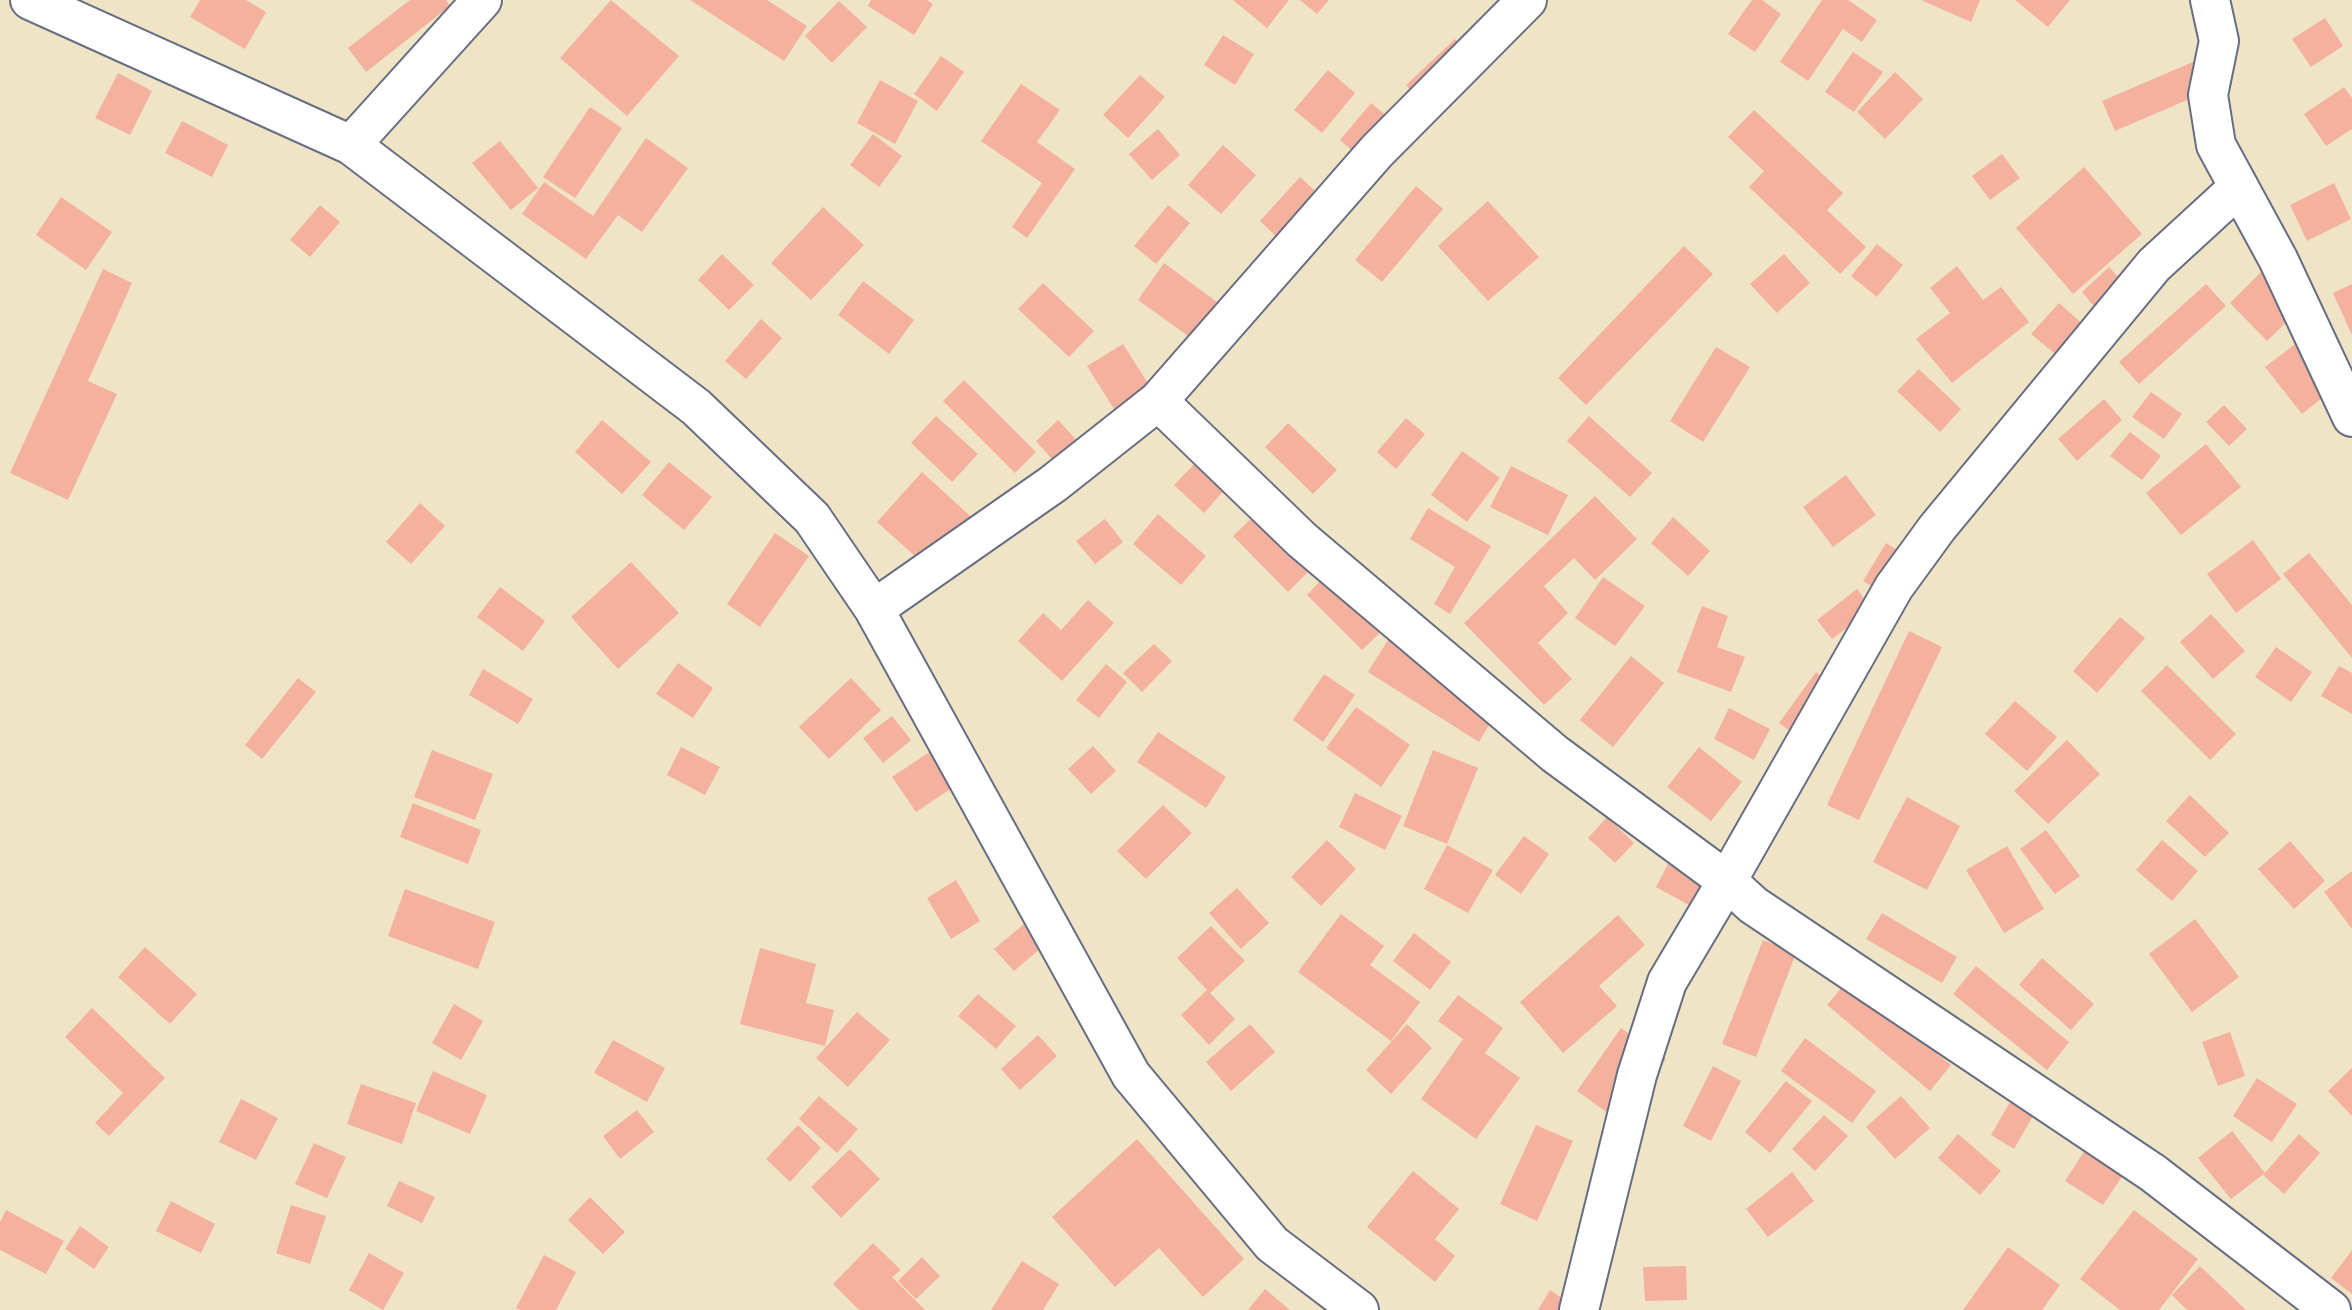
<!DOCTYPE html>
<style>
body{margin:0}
canvas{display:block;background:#f0e4c6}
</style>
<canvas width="2352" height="1310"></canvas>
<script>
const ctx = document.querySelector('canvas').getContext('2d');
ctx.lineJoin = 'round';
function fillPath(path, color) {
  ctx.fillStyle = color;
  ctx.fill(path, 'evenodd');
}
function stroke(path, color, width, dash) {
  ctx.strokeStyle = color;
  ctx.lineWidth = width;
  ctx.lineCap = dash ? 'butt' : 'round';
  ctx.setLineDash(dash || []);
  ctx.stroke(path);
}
const building = new Path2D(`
 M200,0h46l20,12 -21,37 -55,-32z
 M410,0h36l4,6 -84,66 -18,-24z
 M611,0l68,56 -52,60 -67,-58z
 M690,0h77l40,26 -23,35z
 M871,0h56l6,4 -19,31 -46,-29z
 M1233,0h56l-22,28z
 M1300,0h29l-12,14z
 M1752,0h10l19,14 -26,38 -27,-18z
 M1822,0h26l29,20 -15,22 -19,-13 -35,52 -28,-19z
 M1921,0h59l-9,22z
 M2015,0h55l-22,27z
 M839,1l28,26 -35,36 -27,-27z
 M2325,18l18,28 -32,21 -19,-28z
 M1223,35l31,19 -19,31 -31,-20z
 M1455,39l23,25 -49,46 -23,-25z
 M1853,52l30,20 -29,40 -29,-20z
 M2216,52l13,30 -114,49 -13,-30z
 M941,56l23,16 -27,39 -23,-17z
 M1328,70l27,23 -33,40 -28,-23z
 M1895,72l28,27 -38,40 -28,-27z
 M118,73l34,18 -22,44 -35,-17z
 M1140,75l25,22 -37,41 -25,-23z
 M880,80l38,21 -23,43 -38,-21z
 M1021,84l39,26 -23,32 38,27 -48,69 -15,-11 30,-44 -61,-42z
 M2344,87l8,11v31l-26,17 -22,-32z
 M1371,103l32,26 -32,38 -31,-27z
 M590,107l32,21 -47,70 -32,-21z
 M1754,110l89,83 -16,17 39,37 -26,27 -91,-87 15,-16 -36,-34z
 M182,121l46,24 -16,32 -47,-24z
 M1158,129l22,26 -28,25 -23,-26z
 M873,134l29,22 -23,31 -29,-22z
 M646,138l42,30 -46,64 -24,-17 -32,44 -64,-45 22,-32 49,34z
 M500,141l38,47 -27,22 -39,-47z
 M1223,145l33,30 -35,39 -33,-29z
 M2002,154l18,24 -30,22 -18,-24z
 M2084,167l58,67 -69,60 -57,-66z
 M1300,177l27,25 -41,44 -26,-25z
 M2334,183l17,36 -44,22 -17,-36z
 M1416,186l27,23 -61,73 -27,-22z
 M61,197l51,35 -26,38 -50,-35z
 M1488,201l51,56 -51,44 -50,-55z
 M320,205l20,17 -30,35 -20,-17z
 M1168,205l22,18 -34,41 -22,-18z
 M823,207l41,38 -53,55 -40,-37z
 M1877,244l26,21 -26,32 -26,-21z
 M1684,246l29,28 -127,131 -28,-27z
 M722,254l32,31 -25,25 -31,-30z
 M1784,254l26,29 -33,30 -27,-29z
 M1164,263l64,47 -26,36 -64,-46z
 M1957,266l26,34 18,-13 28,35 -77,61 -36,-44 34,-26 -20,-25z
 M2109,267l17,19 -28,25 -16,-19z
 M103,269l29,14 -44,98 29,13 -49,106 -58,-27z
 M2263,270l37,39 -33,32 -37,-38z
 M863,281l51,39 -25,34 -51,-39z
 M1043,283l51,48 -25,26 -51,-48z
 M2206,284l20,22 -87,78 -20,-22z
 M2352,284v51l-19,-42z
 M2059,303l28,25 -27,30 -29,-24z
 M761,319l21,19 -36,41 -21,-18z
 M2299,341l37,46 -34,27 -37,-47z
 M1123,344l42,66 -36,23 -42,-67z
 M1716,347l34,20 -47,75 -33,-21z
 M1919,369l42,40 -21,23 -43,-41z
 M964,380l72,72 -21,21 -72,-72z
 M2151,392l31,22 -18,25 -32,-22z
 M2104,399l18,21 -45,41 -19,-22z
 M2224,405l23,24 -18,17 -23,-24z
 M936,416l42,38 -26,28 -41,-39z
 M1589,416l63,57 -22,24 -63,-56z
 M1406,418l19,16 -29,35 -19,-17z
 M602,420l49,42 -29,32 -47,-42z
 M1058,420l38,41 -23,22 -37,-42z
 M1288,423l49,47 -24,24 -48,-47z
 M2130,432l31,24 -19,24 -32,-24z
 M2206,444l35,43 -60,48 -35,-42z
 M1462,451l38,27 -33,44 -36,-27z
 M1199,459l29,27 -24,27 -30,-28z
 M669,462l43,35 -28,33 -42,-35z
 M1511,466l57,29 -20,40 -58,-28z
 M922,472l58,53 -45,49 -58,-52z
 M1846,475l30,40 -43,32 -30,-40z
 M1595,496l42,43 -42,41 -21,-22 -30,28 24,27 -30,30 34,36 -28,26 -80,-82z
 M420,503l25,23 -34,38 -25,-22z
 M1428,508l63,38 -41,68 -16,-10 21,-37 -45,-28z
 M1258,512l54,56 -24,24 -55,-56z
 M1158,514l48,42 -25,29 -48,-41z
 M1673,517l37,34 -22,25 -37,-33z
 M1105,519l18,23 -28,22 -19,-23z
 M775,533l34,23 -49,71 -33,-23z
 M2253,540l28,39 -45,34 -29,-39z
 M1886,543l31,19 -23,39 -31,-20z
 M2309,553l43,52v53l-69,-84z
 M631,562l48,51 -61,56 -47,-52z
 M1327,574l56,56 -21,20 -55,-55z
 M1603,577l42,29 -30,40 -40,-28z
 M500,587l45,34 -22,30 -46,-34z
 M1857,589l15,20 -40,30 -15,-19z
 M1088,600l26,23 -52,58 -44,-40 25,-28 18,17z
 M1702,606l26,10 -11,31 28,10 -14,35 -54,-20z
 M2211,614l34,37 -32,28 -33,-37z
 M2120,617l25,21 -48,55 -24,-22z
 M1909,631l33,16 -83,173 -32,-15z
 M1388,640l110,70 -19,32 -111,-70z
 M1154,644l18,17 -30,31 -19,-19z
 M2276,647l36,25 -21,30 -36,-25z
 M1631,656l33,27 -51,64 -33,-27z
 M678,663l35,25 -20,30 -37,-24z
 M1106,664l21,18 -28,36 -23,-18z
 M2167,665l69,69 -26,26 -69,-69z
 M2339,666l13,7v41l-31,-18z
 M483,669l50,30 -15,25 -49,-29z
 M1816,672l28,21 -37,51 -28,-21z
 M1324,674l31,21 -32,47 -30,-22z
 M298,678l18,14 -54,67 -17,-14z
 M851,678l30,32 -52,49 -30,-32z
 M2015,701l42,36 -30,34 -42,-37z
 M1356,707l54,38 -29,42 -55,-39z
 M1729,708l41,21 -16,31 -40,-21z
 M892,716l19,24 -28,23 -20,-25z
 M1158,732l68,45 -20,31 -69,-46z
 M2067,740l33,34 -52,50 -34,-33z
 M943,743l24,35 -51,34 -24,-35z
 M1093,746l23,25 -25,23 -23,-25z
 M681,747l39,20 -15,28 -38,-20z
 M1699,747l43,35 -31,39 -44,-34z
 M432,750l61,24 -18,46 -61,-23z
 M1433,750l45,18 -31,76 -44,-18z
 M1355,793l47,23 -17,34 -46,-23z
 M2190,795l39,38 -24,24 -39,-36z
 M1907,797l53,29 -33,64 -54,-28z
 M413,803l68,27 -13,34 -68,-27z
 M1163,805l29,28 -46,46 -29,-28z
 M1607,817l27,26 -19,20 -27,-25z
 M2046,830l34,46 -25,18 -35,-45z
 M1524,836l25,18 -28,40 -26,-19z
 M1327,840l29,29 -35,37 -30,-29z
 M2162,840l36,31 -26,30 -36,-31z
 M2290,841l35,40 -31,28 -36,-40z
 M1447,845l46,25 -25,43 -44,-24z
 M2007,846l37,63 -40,24 -38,-63z
 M1668,864l44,23 -12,24 -44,-24z
 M2352,871v58l-28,-37z
 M956,880l24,41 -29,18 -24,-41z
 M1237,888l32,35 -28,26 -32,-36z
 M405,889l90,33 -17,47 -90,-33z
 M1882,913l75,44 -15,26 -76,-44z
 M1341,914l43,32 -14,19 50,37 -29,39 -93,-69z
 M1618,915l27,30 -46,41 18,20 -54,47 -43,-51z
 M2195,919l44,58 -47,35 -43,-58z
 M1029,920l19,22 -34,29 -20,-22z
 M1211,926l34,35 -35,32 25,26 -26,26 -28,-30 26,-25 -30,-32z
 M1414,933l37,29 -21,28 -37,-29z
 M1763,940l33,13 -40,104 -34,-13z
 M145,947l52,47 -27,30 -52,-47z
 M760,948l56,16 -10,39 28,7 -9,36 -85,-22z
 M2042,958l52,46 -23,26 -52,-45z
 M1976,966l93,76 -22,28 -94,-76z
 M1848,980l103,85 -21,26 -103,-86z
 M978,994l38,32 -20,23 -38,-33z
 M1458,995l45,33 -18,25 35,25 -44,61 -55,-40 42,-60 -25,-18z
 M454,1004l29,17 -22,39 -29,-17z
 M92,1008l73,70 -56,58 -14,-13 28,-30 -58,-56z
 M857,1012l33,28 -42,47 -32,-29z
 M1250,1024l25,28 -44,39 -25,-29z
 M1407,1024l25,24 -41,46 -25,-24z
 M1621,1028l45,31 -44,64 -45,-32z
 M2230,1032l15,44 -27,10 -16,-44z
 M1038,1035l19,21 -37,34 -19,-21z
 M1805,1038l71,53 -24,32 -71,-52z
 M613,1040l52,28 -18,34 -53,-29z
 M1713,1066l28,15 -30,60 -28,-15z
 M2352,1068v48l-24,-25z
 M433,1071l54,24 -17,39 -54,-23z
 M2257,1078l40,26 -25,38 -39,-26z
 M1786,1081l26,20 -42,52 -25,-21z
 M361,1084l55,19 -14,41 -55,-20z
 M819,1096l39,33 -21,24 -38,-34z
 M1901,1096l29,32 -35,31 -29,-32z
 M241,1099l37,19 -22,42 -37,-18z
 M2010,1102l23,14 -19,33 -23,-14z
 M637,1110l17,22 -34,27 -17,-23z
 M1824,1115l24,21 -33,35 -23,-22z
 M798,1125l23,23 -31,34 -24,-23z
 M1536,1125l37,16 -36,80 -37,-17z
 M2232,1131l33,42 -34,26 -33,-41z
 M1958,1134l43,37 -21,24 -42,-37z
 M2299,1134l21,19 -36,41 -21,-19z
 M1137,1139l107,120 -41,38 -44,-49 -44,39 -63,-70z
 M314,1143l32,14 -19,41 -32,-14z
 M850,1149l30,30 -39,39 -30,-31z
 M2085,1150l38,25 -20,30 -38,-24z
 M1413,1171l46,38 -24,30 20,17 -20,26 -68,-55z
 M1792,1172l22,29 -46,36 -22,-28z
 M399,1181l36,16 -13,26 -35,-17z
 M590,1197l35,35 -22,22 -35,-34z
 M171,1201l44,23 -14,29 -45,-22z
 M291,1205l35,11 -16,48 -34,-11z
 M6,1210l58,31 -18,33 -46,-24v-28z
 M2134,1210l64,49 -39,51h-39l-40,-31z
 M80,1226l29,21 -15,22 -29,-20z
 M873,1243l28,27 -9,7 33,33h-66l-26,-26z
 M2008,1247l52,38 -18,25h-79z
 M2352,1250v44l-21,-16z
 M369,1253l35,20 -21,37 -34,-20z
 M544,1255l32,17 -20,38h-36l-4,-2z
 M922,1257l18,19 -24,23 -18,-18z
 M1022,1261l37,23 -16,26h-52z
 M1686,1266l1,34 -42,1 -2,-34z
 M2200,1266l46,44h-59l-15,-15z
 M1265,1289l25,21h-42z
 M1550,1290l30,20h-42z`);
const street = new Path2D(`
 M30,0l321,145 345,262 116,111 62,91 257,466 141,169 87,66
 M2210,0l9,41 -11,54 8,50 62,114 74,158
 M351,145l131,-145
 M1158,401l144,139 253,214 172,127 26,24 400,268 178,137
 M874,609l179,-125 105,-83 219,-250 150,-151
 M1579,1310l58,-235 30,-93 60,-101 167,-294 43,-59 217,-263 85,-78`);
fillPath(building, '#f4b19e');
stroke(street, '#666e82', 42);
stroke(street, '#fff', 38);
</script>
